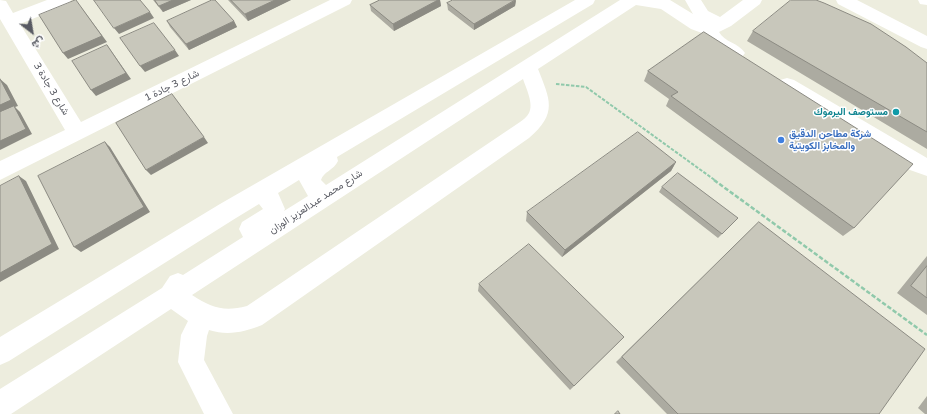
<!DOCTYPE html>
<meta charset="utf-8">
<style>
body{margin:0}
#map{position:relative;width:927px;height:414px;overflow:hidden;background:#ededde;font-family:"Varela Round",Vazirmatn,sans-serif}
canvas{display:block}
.north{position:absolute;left:12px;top:12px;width:40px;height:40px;-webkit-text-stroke:3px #fff;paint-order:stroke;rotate:149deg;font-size:11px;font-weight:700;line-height:16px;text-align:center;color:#585a62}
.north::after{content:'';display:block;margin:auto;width:14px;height:18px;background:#585a62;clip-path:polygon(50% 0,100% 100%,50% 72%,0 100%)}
</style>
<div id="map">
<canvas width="927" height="414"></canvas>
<div class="north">ش</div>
</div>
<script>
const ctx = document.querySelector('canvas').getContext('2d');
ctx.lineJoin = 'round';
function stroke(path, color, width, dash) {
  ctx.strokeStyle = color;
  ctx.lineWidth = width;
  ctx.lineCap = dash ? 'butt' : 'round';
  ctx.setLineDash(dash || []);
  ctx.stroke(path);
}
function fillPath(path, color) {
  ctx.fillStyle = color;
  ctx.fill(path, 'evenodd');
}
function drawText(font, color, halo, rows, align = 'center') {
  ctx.font = font + ' "Varela Round",Vazirmatn,sans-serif';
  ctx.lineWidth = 3;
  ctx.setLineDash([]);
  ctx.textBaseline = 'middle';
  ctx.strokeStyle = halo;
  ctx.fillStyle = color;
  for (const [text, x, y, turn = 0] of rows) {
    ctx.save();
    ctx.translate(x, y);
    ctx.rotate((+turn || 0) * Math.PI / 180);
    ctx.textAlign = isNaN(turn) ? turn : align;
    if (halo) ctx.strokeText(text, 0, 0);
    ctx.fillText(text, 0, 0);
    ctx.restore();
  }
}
const pathFar1 = new Path2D(`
 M556,84l30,3 130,94`);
const path = new Path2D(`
 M714,180l213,155`);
const minor = new Path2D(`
 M0,0l6,1 7,12 34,-13h24l-2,4 -49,20 61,98 249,-122h22l-2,4 -350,176v-19l65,-31 -65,-111z
 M575,0h20l-2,4 -256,153 1,4c-4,9 -15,11 -17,19l5,5 294,-185h50l23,14 -8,-14h16l7,11 12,6 23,-17h19l-2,4 -29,22 -12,6c5,10 20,11 26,21l-3,4 -6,2 -6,-2 -22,-13 -6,-11 -11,-4 -30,-20 -25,-4 -98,64c12,31 20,44 -9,69l-267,187c-18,7 -34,11 -53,5l-2,6 -3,24 29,54h-29l-26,-52 3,-27 7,-14 -17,-12 -160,105h-11v-25l162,-101 8,-12 8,-3 5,2 60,-38 -4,-8 3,-7 21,-13 -4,-5 -23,14 -227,143 -9,4v-28l220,-133zM523,79c3,9 11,25 6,34 -2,4 -6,7 -9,9l-273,184c-23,6 -35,2 -55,-11zM299,180l9,16 -24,15 1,-2 -7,-16z
 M836,0h21l70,36v13l-6,-2 -83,-43z
 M918,0h9v5l-7,-1z
 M787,78l7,2 133,78v18l-17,-6 -130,-80 -2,-5 2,-5z`);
const wall = new Path2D(`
 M153,0h38l-28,12z
 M228,0h63l-43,21z
 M380,0h60l1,6 -47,25 -23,-20 -1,-6z
 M516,0l-1,6 -41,24 -26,-20 -1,-7z
 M167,21h67l3,6 -48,23 -19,-23z
 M753,31l174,32v86l-180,-108z
 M704,32l150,196 -11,8 -177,-130 3,-7 -25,-18 4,-10z
 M676,162l-5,9 -109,86 -36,-36 1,-9z
 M662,187l76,31 -20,20 -59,-46z
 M759,222l120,192h-212l-51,-52z
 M927,256v59l-30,-22z
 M479,284l140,58 -49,48 -92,-99z
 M927,396v18h-2l-7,-6z`);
const shadedWall = new Path2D(`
 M173,0h18l-28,12 -4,-6z
 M275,0h16l-43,21 -3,-7z
 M438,0h2l1,6 -47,25 -1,-7z
 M516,0l-1,6 -41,24v-6z
 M81,7l26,35 -39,17 -5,-6z
 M150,12l4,6 -35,16 -5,-6z
 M234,21l3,6 -48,23 -3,-6z
 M107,45l24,34 -35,17 -5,-6z
 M175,50l4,6 -34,16 -5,-6z
 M0,79l7,6 11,21 -3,1 5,5 12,22 -32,16z
 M204,137l4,6 -57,32 -5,-5z
 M105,142l5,5 40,65 -69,40 -7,-5z
 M676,162l-5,9 -109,86 3,-7z
 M19,176l7,5 33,68 -59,33v-9z`);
const building = new Path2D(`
 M76,0l26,36 -39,17 -24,-38z
 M94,0h46l10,12 -36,16z
 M155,0h18l-14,6z
 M212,0h3l19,21 -48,23 -19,-23z
 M231,0h44l-30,14z
 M380,0h58l-45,24 -23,-19z
 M453,0h62l-41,24 -27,-21z
 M791,0h25l8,3 47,21 35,23 21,16v69l-174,-101z
 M154,23l21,27 -35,16 -20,-28z
 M704,32l209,132 -59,64 -183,-132 7,-4 -30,-21z
 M107,45l19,28 -35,17 -19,-29z
 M0,79l11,21 -11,5z
 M172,94l32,43 -58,33 -30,-47z
 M14,106l12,23 -26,12v-29z
 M638,132l38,30 -111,88 -38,-38z
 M105,142l39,65 -70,40 -36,-71z
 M678,173l60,45 -16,16 -60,-47z
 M19,176l33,68 -52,29v-87z
 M759,222l166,127 -46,65h-201l-56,-57z
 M529,244l95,93 -50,49 -95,-102z
 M927,266v32l-16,-12z
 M618,411l2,3h-5z`);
const markers = [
 [896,112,4,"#0f9aa8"],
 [781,140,4,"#3f7fe0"]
];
const streetNames = [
 ["شارع 3 جادة 1",172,86,-26],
 ["شارع 3 جادة 3",51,89,59],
 ["شارع محمد عبدالعزيز الوزان",316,202,-33]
];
const cultureNames = [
 ["مستوصف اليرموك",888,112]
];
const shopNames = [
 ["شركة مطاحن الدقيق",789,134],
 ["والمخابز الكويتية",789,146]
];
stroke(pathFar1, '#90c9ab', 2, [3.5, 1.5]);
stroke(path, '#90c9ab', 2.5, [4.5, 2]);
fillPath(minor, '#fff');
fillPath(wall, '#acaba1');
fillPath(shadedWall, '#8c8b83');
fillPath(building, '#c8c7bb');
stroke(building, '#8c8b83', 1);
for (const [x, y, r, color] of markers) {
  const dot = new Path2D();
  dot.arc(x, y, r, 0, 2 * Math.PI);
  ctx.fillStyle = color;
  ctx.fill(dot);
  stroke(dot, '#fff', 1.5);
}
drawText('10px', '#585a62', '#fff', streetNames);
drawText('bold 10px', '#0d838f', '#fff', cultureNames, 'right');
drawText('bold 10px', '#366cbe', '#fff', shopNames, 'left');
</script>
